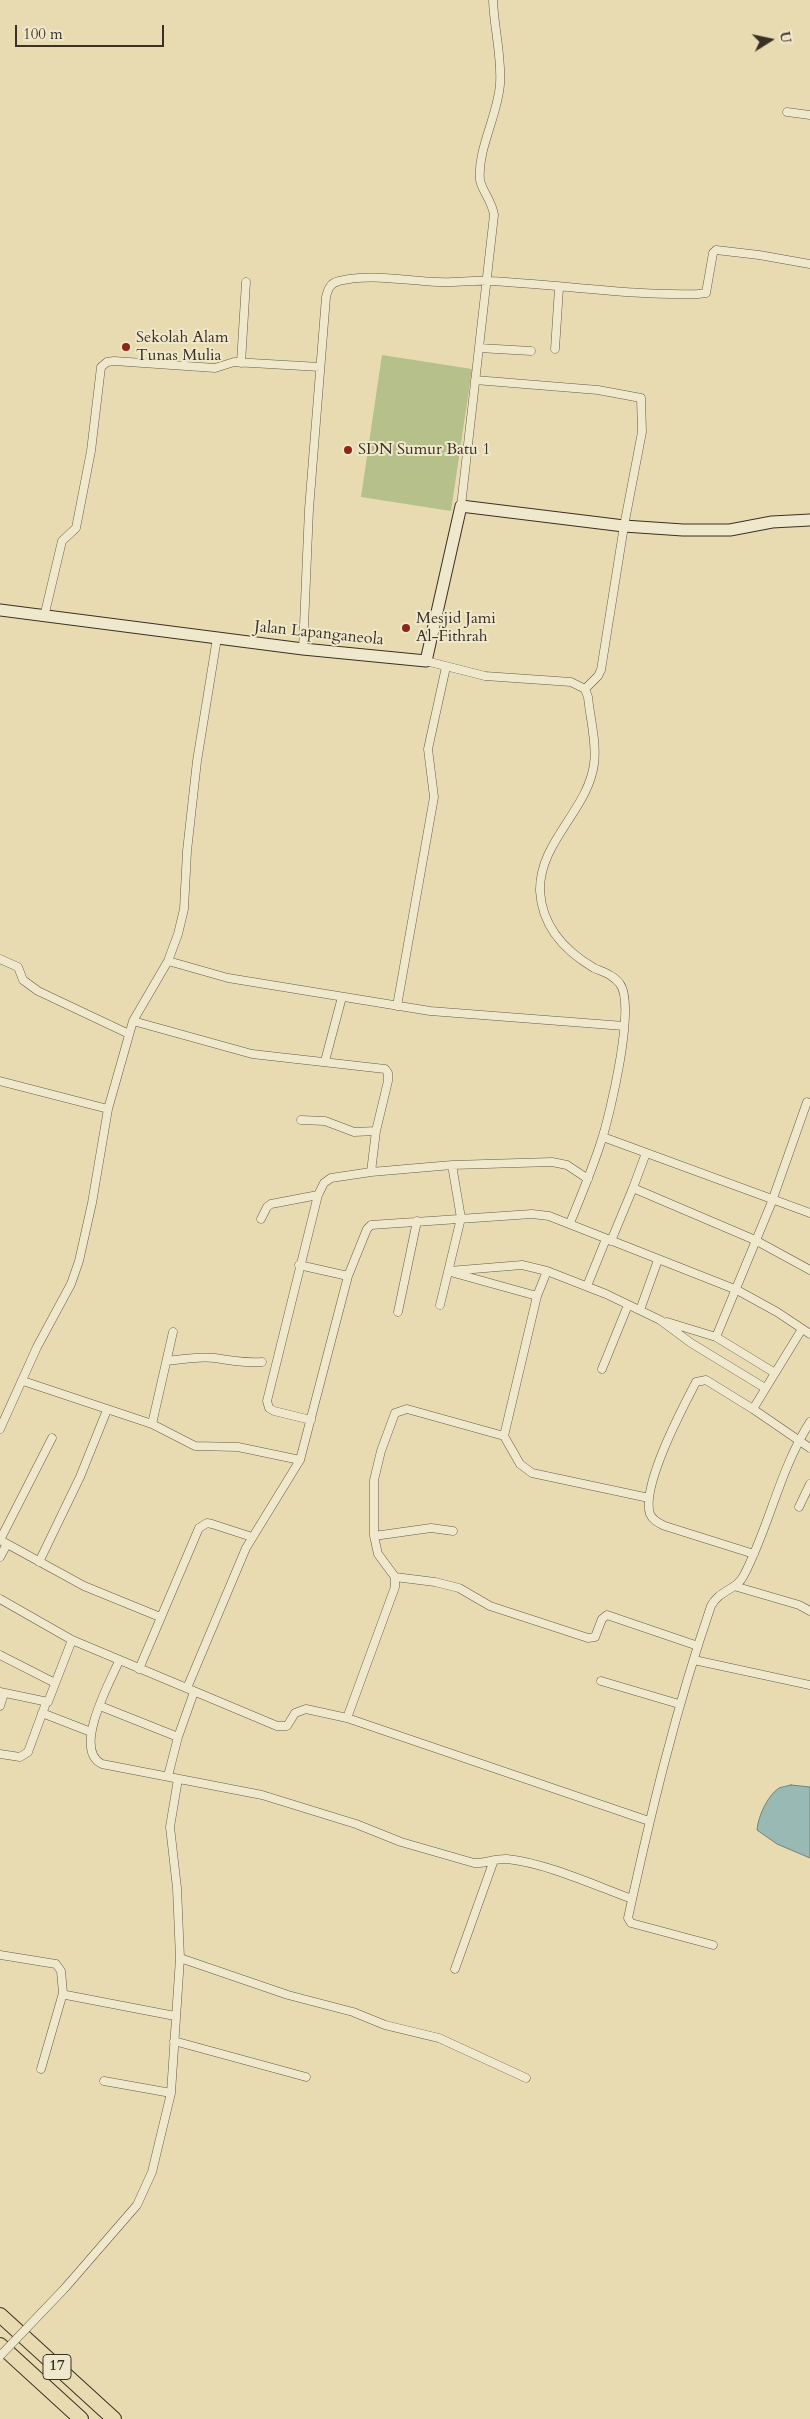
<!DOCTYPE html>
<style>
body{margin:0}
#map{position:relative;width:810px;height:2419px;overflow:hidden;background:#e8dbb1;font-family:Cardo,serif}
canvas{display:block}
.north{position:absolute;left:745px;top:15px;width:50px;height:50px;-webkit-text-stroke:4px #f0e8cc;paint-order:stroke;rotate:80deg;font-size:14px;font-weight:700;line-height:20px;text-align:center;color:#3a3023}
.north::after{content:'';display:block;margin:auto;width:18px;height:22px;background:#3a3023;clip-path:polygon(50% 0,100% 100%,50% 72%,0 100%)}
.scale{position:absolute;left:15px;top:25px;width:149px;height:22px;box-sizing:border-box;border:2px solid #3a3023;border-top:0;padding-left:6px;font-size:15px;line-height:18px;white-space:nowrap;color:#3a3023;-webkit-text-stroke:4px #f0e8cc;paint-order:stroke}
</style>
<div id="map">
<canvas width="810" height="2419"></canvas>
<div class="north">U</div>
<div class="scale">100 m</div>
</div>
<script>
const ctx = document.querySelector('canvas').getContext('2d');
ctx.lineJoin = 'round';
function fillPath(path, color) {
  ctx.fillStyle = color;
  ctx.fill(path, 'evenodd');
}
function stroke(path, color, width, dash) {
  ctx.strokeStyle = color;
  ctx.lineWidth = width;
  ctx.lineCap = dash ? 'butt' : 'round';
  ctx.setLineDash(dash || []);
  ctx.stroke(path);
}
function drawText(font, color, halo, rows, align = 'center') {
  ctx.font = font + ' Cardo,serif';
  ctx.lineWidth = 4;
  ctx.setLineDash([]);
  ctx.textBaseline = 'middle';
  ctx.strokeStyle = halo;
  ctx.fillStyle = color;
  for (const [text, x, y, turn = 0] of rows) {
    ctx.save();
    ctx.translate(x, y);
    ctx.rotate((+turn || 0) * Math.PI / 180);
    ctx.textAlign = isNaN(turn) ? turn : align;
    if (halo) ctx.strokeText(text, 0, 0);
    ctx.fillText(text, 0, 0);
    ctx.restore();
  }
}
const green = new Path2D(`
 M382,355l90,14 -21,142 -90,-14z`);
const water = new Path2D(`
 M791,1785l19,2v71l-33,-14 -20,-14c1,-13 10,-34 22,-42 3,-1 8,-2 12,-3z`);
const street = new Path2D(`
 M787,112l23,3
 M479,348l52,3
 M555,349l4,-61
 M241,363l5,-81
 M475,380l123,10 43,8 1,34 -18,94 -23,144 -3,6 -13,13
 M461,506l33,-291c-2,-14 -12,-24 -14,-35 -3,-30 18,-65 20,-96 2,-27 -6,-56 -7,-84
 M44,617l18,-76 14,-13 15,-77 10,-84 6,-5 7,-1 101,7 19,-6 86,5
 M303,649l6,-140 17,-212c2,-8 4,-14 13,-16 31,-8 68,0 99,1 17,1 34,-2 50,-1 70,3 140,15 210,13l8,-1 7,-40 3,-3 43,5 51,9
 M426,661l59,15 86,6 14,7 3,8c2,21 9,46 6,67 -6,46 -55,78 -54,127 2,35 25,60 54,77 9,4 20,7 26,16 16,22 -10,131 -19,158 -9,28 -20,54 -31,81
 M0,959l18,8 5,13 15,11 91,43
 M168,961l60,17 202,33 194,15
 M397,1006l37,-209 -6,-48 18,-82
 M133,1021l119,33 133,15 3,4v8l-12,50 -5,41
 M325,1061l17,-64
 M0,1081l108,28
 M301,1120l24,1 29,11 22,-1
 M603,1137l207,76
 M646,1153l-13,35 122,52 55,30
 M261,1219l6,-12 4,-3 47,-9 6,-12 7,-5 40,-6 81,-7 100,-3 15,3 21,14
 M611,1241l22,-53
 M299,1265l49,11
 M449,1271l73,-6 25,6 59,23 54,26 31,23 74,45
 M454,1273l83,23
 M587,1286l19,-47
 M440,1305l21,-87 -9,-53
 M640,1310l18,-50
 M398,1312l19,-91
 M667,1322l49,15 59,36
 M716,1337l55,-133 36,-102
 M168,1361c15,-2 31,-5 47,-3 16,3 30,5 47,4
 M602,1369l26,-64
 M23,1381l129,43 43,22 43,1 62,13
 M753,1409l49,-80
 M311,1420l-37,-9 -5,-3 -2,-7 51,-206
 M152,1424l21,-92
 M0,1429l37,-82 34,-63 8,-23 13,-58 16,-94 25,-88 35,-60 10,-27 6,-25 3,-58 10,-90 20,-123
 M504,1436l16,28 12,9 117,25
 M799,1507l11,-23
 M374,1536l57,-8 22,3
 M0,1540l84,46 76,31
 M0,1540l52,-102
 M754,1554l-89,-28c-6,-3 -12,-5 -15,-12 -9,-28 32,-105 46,-132l10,-2 47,29 57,39
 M0,1557l7,-13
 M39,1562l41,-85 27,-67
 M395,1577l40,5 24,6 31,18 98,32 7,-1 7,-18 5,-4 91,31
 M734,1586l65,19 11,6
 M0,1599l72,41 205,86h10l8,-13 11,-4 41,9 302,103
 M0,1655l55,28
 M694,1660l116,25
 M119,1661c-9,21 -47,89 -17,103l160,31 94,29 45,18 73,21c11,1 22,-5 33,-4 39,4 87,26 125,40
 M139,1669l60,-141 8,-5 5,1 40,13
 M601,1681l78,23
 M187,1688l59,-140 54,-88 48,-184 19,-47 4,-4 161,-11 17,2 188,74 40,22 33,22
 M0,1692l48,10 24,-62
 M0,1706l4,-13
 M100,1706l78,31
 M42,1713l49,19
 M347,1718l48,-131v-10l-17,-23 -4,-18v-56l7,-29 14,-38 12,-4 97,27 33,-140 10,-25
 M0,1754l20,3 8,-5 18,-49
 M168,1776l10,-39 16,-45
 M713,1945l-82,-22 -3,-5c23,-106 48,-210 83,-312 8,-16 26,-16 33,-31 26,-50 35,-104 66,-153
 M0,1955l56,9 5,7 2,22 3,2 109,21
 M180,1958l108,37 65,17 32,13 54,13 87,40
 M455,1969l39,-109
 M174,2041l132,36
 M41,2069l22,-76
 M104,2081l67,12
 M65,2288l72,-83 15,-33 19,-79 9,-135 -3,-70 -7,-61 8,-48`);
const secondary = new Path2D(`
 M0,610l303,39 123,12 35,-155 163,20 59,4h47l42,-8 38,-2`);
const highway = new Path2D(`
 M0,2315l114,104
 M0,2345l81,74`);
const streetBridge = new Path2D(`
 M0,2356l65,-68`);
const markers = [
 [126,347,5,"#8f2418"],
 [348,450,5,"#8f2418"],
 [406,628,5,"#8f2418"]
];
const shields = [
 [57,2367,28]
];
const shieldNames = [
 ["17",57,2367]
];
const poiNames = [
 ["Sekolah Alam",136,338],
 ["Tunas Mulia",136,356],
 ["SDN Sumur Batu 1",358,450],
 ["Mesjid Jami",416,619],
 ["Al-Fithrah",416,637]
];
const streetNames = [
 ["Jalan Lapanganeola",319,634,6]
];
fillPath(green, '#b6c08b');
fillPath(water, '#99b9b5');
stroke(water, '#73827b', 1);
stroke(street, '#665b46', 9);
stroke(secondary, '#3a3023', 13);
stroke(highway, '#3a3023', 16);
stroke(street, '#f0e8cc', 8);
stroke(secondary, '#f0e8cc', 11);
stroke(highway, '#e8dbb1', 14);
stroke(streetBridge, '#665b46', 9, []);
stroke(streetBridge, '#f0e8cc', 8);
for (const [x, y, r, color] of markers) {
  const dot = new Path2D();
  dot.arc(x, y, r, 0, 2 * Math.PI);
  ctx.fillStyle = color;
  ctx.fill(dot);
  stroke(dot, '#f0e8cc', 2);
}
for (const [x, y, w] of shields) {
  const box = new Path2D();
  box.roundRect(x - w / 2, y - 12.5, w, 25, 4);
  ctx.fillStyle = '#f0e8cc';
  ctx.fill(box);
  stroke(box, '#3a3023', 1);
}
drawText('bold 15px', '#3a3023', null, shieldNames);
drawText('16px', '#3a3023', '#f0e8cc', poiNames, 'left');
drawText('16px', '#3a3023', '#f0e8cc', streetNames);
</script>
